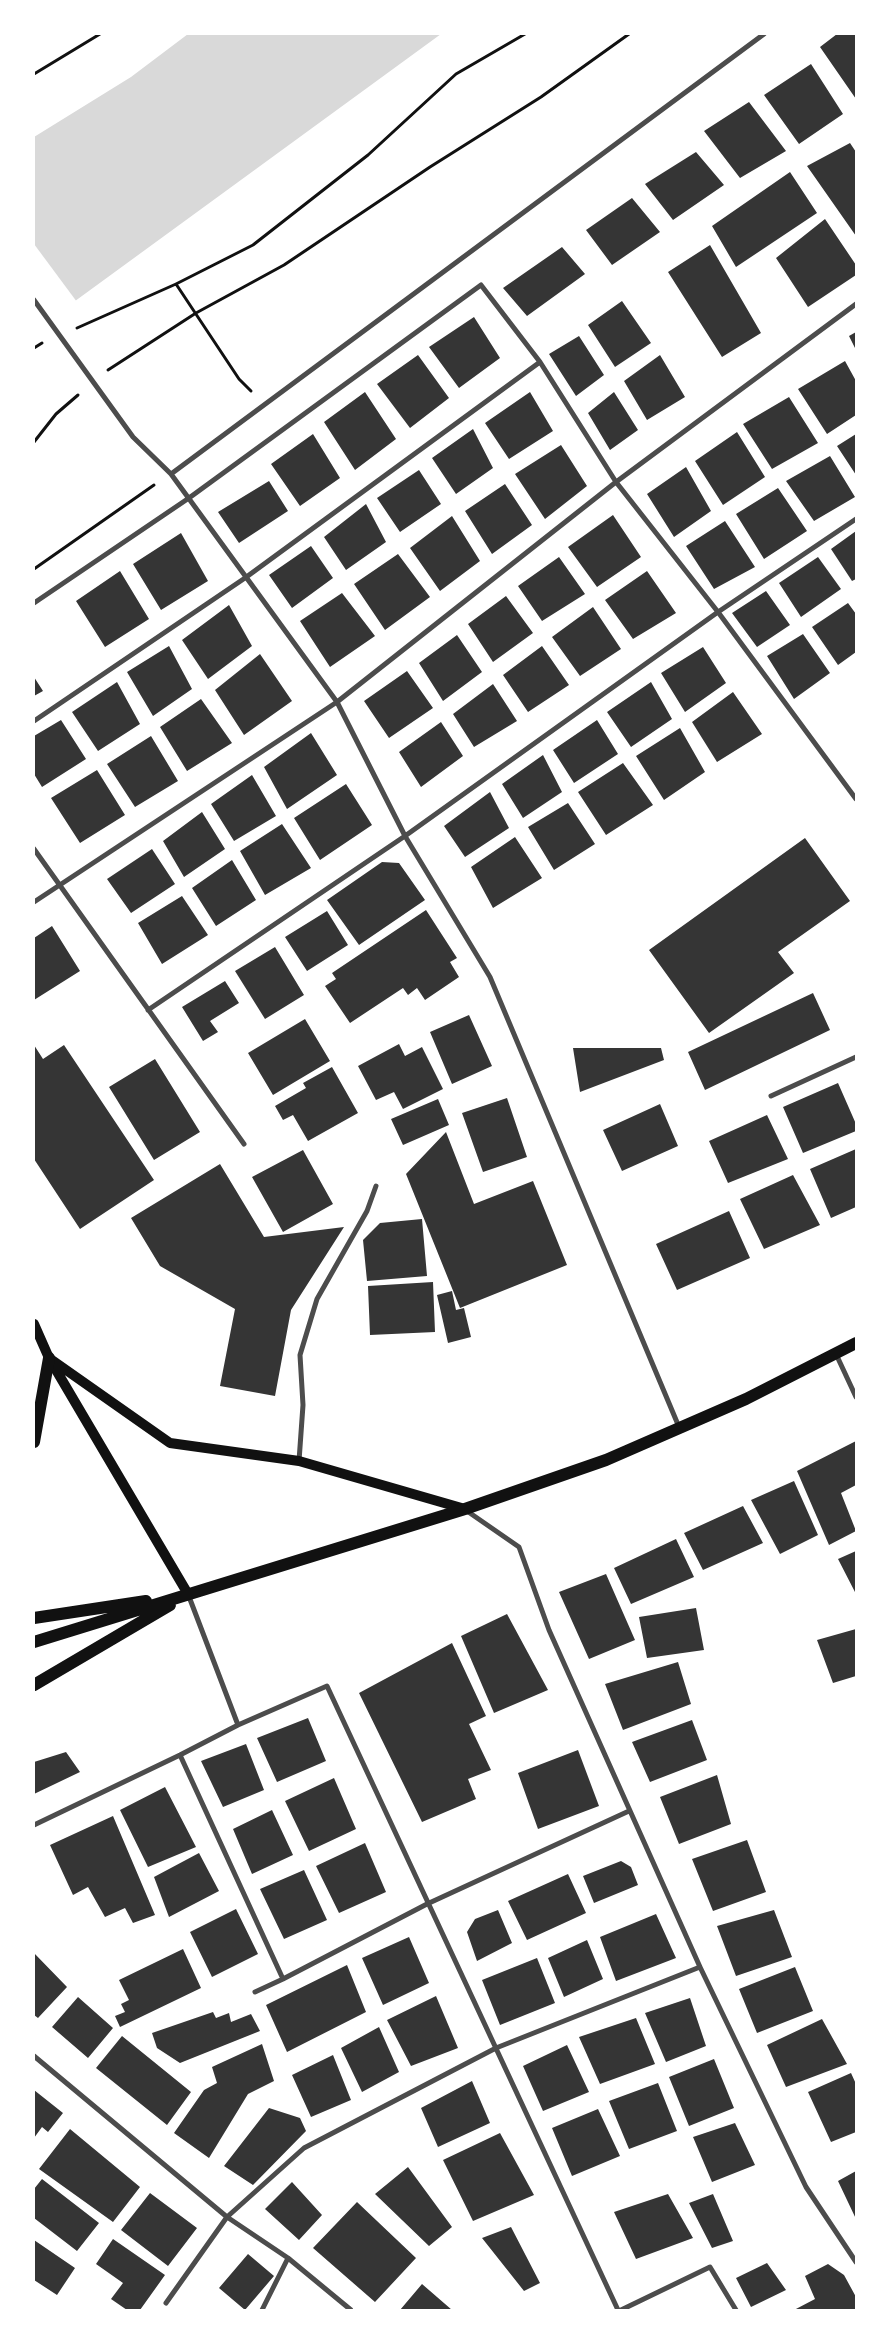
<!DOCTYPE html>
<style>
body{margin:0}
#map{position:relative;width:890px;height:2344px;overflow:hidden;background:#fff;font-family:Manrope,sans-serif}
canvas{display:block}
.frame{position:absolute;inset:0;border:35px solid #fff;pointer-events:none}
</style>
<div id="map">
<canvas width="890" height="2344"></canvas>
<div class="frame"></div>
</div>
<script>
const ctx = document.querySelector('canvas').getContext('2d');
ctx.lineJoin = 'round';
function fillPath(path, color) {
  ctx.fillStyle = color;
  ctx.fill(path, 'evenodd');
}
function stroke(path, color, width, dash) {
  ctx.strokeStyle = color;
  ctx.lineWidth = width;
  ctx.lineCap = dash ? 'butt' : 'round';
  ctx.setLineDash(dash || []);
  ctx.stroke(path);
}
const water = new Path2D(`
 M188,34h253l-407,297v-194l97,-60z`);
const pier = new Path2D(`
 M34,244l43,58 -43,31z`);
const building = new Path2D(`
 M837,34h19v65l-36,-52z
 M811,64l32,50 -44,30 -35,-49z
 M749,102l37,49 -46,27 -36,-47z
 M850,143l6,9v84l-49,-70z
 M696,152l28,33 -51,35 -28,-36z
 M790,172l27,41 -81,54 -24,-41z
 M632,198l28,34 -48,33 -26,-35z
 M825,219l31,46v10l-48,32 -32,-49z
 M710,245l51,88 -39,24 -54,-85z
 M562,247l23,27 -58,42 -24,-28z
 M622,301l29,42 -36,24 -27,-42z
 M474,317l26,41 -41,30 -30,-41z
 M856,332v18l-7,-14z
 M579,336l25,39 -28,21 -27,-42z
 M418,355l31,43 -39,30 -33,-44z
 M660,355l25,42 -38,23 -23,-39z
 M845,361l11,20v34l-29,19 -29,-45z
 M365,392l31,47 -41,31 -31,-48z
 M530,392l23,39 -44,28 -24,-36z
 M614,392l24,38 -28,20 -22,-37z
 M789,397l29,46 -46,26 -29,-45z
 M473,429l20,39 -37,26 -24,-36z
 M737,432l28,45 -42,28 -28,-44z
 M313,434l27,44 -40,28 -29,-42z
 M856,434v41l-19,-29z
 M561,445l26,41 -42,33 -30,-45z
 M830,456l25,41 -41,24 -28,-40z
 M686,467l25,44 -37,26 -27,-43z
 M419,470l22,34 -41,28 -23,-34z
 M269,481l19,30 -49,32 -21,-31z
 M505,484l27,41 -40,29 -27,-43z
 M778,488l29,43 -43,28 -28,-45z
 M366,504l20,38 -40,28 -22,-33z
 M613,515l28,42 -44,30 -29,-40z
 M452,516l28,45 -40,30 -30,-43z
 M725,521l30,46 -41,22 -28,-43z
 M856,531v48l-4,2 -21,-32z
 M181,533l27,48 -47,29 -28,-46z
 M311,546l22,32 -41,30 -23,-33z
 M398,554l32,43 -45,33 -31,-46z
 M559,557l26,37 -43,27 -24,-35z
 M818,557l23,32 -40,28 -22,-34z
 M120,571l29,48 -44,28 -29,-46z
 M647,571l29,42 -43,26 -28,-39z
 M766,591l24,34 -33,22 -25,-34z
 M342,593l33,43 -45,31 -30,-46z
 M506,596l27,37 -40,29 -25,-38z
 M848,603l8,11v38l-18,13 -26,-38z
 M229,605l23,41 -44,33 -26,-39z
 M593,607l28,42 -41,27 -28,-39z
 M803,634l27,39 -36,26 -27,-43z
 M457,635l25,37 -39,29 -24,-38z
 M169,646l23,43 -39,27 -26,-44z
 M542,646l27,39 -41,27 -25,-37z
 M703,647l23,36 -41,29 -24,-39z
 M260,654l32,47 -48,34 -29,-45z
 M407,671l26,37 -44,30 -25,-37z
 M34,677l9,14 -9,5z
 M117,682l23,42 -42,27 -26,-39z
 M651,682l21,37 -41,28 -24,-35z
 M493,684l24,37 -43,26 -21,-33z
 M733,692l29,42 -45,28 -25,-40z
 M201,699l31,44 -45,28 -27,-44z
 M61,720l25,39 -44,28 -8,-13v-38z
 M597,720l21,34 -44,29 -21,-33z
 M441,722l22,34 -42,31 -22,-35z
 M680,728l25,44 -41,28 -28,-44z
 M311,733l26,42 -50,34 -23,-42z
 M151,736l27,45 -43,26 -28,-43z
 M543,755l19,37 -39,26 -21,-34z
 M623,763l30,42 -47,30 -28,-43z
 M97,770l28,45 -45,28 -29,-45z
 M252,775l24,41 -42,25 -23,-37z
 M346,784l26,41 -52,35 -26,-42z
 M490,792l19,36 -44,29 -21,-31z
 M568,803l27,41 -41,26 -26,-43z
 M202,812l23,37 -41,28 -21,-36z
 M282,824l29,44 -46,27 -25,-44z
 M515,837l27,41 -49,30 -22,-41z
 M805,838l45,63 -72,51 16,21 -85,60 -60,-83z
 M152,849l23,35 -44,29 -24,-34z
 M232,860l24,40 -40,26 -24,-38z
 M382,862l17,1 26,37 -66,45 -32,-45z
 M182,896l26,39 -46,29 -24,-41z
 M426,910l31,48 -7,4 9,15 -34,23 -8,-12 -9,7 -5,-7 -53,35 -25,-37 11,-7 -4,-6z
 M327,911l21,34 -41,26 -22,-34z
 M52,926l28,45 -46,29v-62z
 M275,947l29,48 -39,24 -30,-48z
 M225,981l14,22 -29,18 8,11 -15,9 -21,-34z
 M813,993l17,37 -125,60 -17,-38z
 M469,1015l23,51 -40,18 -22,-52z
 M305,1019l25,42 -57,34 -25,-42z
 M399,1044l6,12 17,-9 21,42 -40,20 -9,-17 -18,8 -18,-34z
 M34,1045l9,14 21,-14 90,135 -74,49 -46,-70z
 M573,1048h88l3,12 -84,32z
 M155,1059l45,73 -46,28 -45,-73z
 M332,1067l26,46 -50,28 -15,-26 -10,5 -8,-14 31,-18 -3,-5z
 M838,1083l18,41v7l-53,22 -20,-46z
 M507,1098l20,59 -44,15 -21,-59z
 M438,1099l11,26 -46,20 -12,-26z
 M660,1104l18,42 -56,25 -19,-41z
 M767,1115l21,44 -60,24 -19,-42z
 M446,1132l28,72 59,-23 34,84 -107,43 -54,-134z
 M856,1149v58l-25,11 -21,-49z
 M303,1150l30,54 -50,28 -31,-55z
 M220,1164l44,73 80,-10 -53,83 -16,86 -55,-10 15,-77 -75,-43 -29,-48z
 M793,1175l27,50 -56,24 -24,-50z
 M729,1211l21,47 -73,32 -21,-46z
 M422,1219l5,57 -60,5 -4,-41 17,-17z
 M433,1282l2,50 -65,3 -2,-49z
 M452,1291l4,19 8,-2 7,29 -23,6 -11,-48z
 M856,1441v44l-15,8 15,38 -27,14 -32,-74z
 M794,1481l24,54 -38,19 -29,-54z
 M743,1506l20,37 -60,27 -19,-37z
 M676,1539l18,38 -63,27 -17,-36z
 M856,1551v43l-18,-35z
 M606,1574l29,66 -46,19 -30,-67z
 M696,1608l8,42 -57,8 -8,-41z
 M507,1614l41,76 -54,23 -33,-77z
 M856,1629v47l-23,7 -16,-43z
 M452,1643l34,73 -17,8 22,46 -23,9 8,20 -54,23 -63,-129z
 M678,1662l13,42 -68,26 -18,-46z
 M308,1718l18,43 -49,21 -20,-44z
 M692,1720l15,40 -57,22 -18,-40z
 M246,1744l18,46 -41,17 -22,-46z
 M578,1750l21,56 -61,23 -20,-56z
 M66,1752l14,20 -46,22v-32z
 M717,1775l14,49 -52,20 -19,-47z
 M334,1778l22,51 -47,22 -24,-50z
 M165,1787l31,60 -48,20 -28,-57z
 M272,1810l21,45 -41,19 -19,-45z
 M113,1816l42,99 -22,8 -8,-15 -20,9 -17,-30 -15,8 -23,-50z
 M747,1840l19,52 -53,19 -21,-52z
 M365,1843l21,49 -47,21 -23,-47z
 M199,1853l20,38 -50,26 -15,-40z
 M621,1861l10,6 7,18 -44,18 -11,-27z
 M304,1870l23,50 -43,19 -24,-50z
 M568,1874l18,39 -59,27 -19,-39z
 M236,1909l22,45 -46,23 -22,-45z
 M498,1910l14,33 -35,18 -10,-29 8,-13z
 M774,1910l18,47 -56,19 -19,-50z
 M656,1914l20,44 -60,23 -16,-44z
 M409,1937l20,46 -46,22 -21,-47z
 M587,1940l16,39 -39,18 -16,-39z
 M183,1949l18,39 -81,39 -5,-11 10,-4 -4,-8 8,-4 -10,-20z
 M34,1953l33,34 -29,31 -4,-3z
 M537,1958l18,45 -55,22 -18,-45z
 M347,1965l19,47 -79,40 -21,-47z
 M795,1967l18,44 -56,22 -18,-44z
 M436,1996l22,52 -47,18 -24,-46z
 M78,1997l35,31 -25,30 -36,-31z
 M690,1998l16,48 -40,16 -21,-49z
 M213,2012l3,6 13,-5 2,9 20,-8 9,17 -80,32 -23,-15 -5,-15z
 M636,2018l19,46 -55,20 -21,-47z
 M822,2019l25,45 -61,23 -19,-42z
 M379,2027l20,45 -37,20 -21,-44z
 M122,2036l69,56 -24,33 -71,-57z
 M262,2044l12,37 -26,13 -39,64 -35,-25 30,-43 13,-7 -5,-16z
 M567,2045l22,47 -46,19 -20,-45z
 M333,2055l18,45 -40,17 -19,-42z
 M714,2059l20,49 -45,18 -20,-49z
 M851,2073l5,11v48l-25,10 -23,-50z
 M472,2081l18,42 -52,24 -17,-39z
 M658,2083l19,48 -48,18 -20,-48z
 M34,2090l29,23 -15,19 -6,-5 -8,11z
 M269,2108l31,10 6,13 -53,54 -29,-19z
 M598,2109l22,47 -48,20 -20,-48z
 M735,2123l20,42 -43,17 -19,-45z
 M70,2129l70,58 -27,35 -74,-53z
 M500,2133l34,62 -61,26 -30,-61z
 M408,2167l44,60 -23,19 -54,-52z
 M856,2171v48l-18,-38z
 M42,2179l57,44 -22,28 -43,-33v-29z
 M292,2182l30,33 -23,25 -34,-31z
 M150,2193l47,35 -29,38 -47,-36z
 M668,2194l25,44 -57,21 -22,-47z
 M713,2194l20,47 -21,7 -23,-45z
 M357,2202l59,56 -41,44 -62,-54z
 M511,2227l29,56 -16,8 -42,-53z
 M113,2239l52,36 -25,35h-13l-16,-11 12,-16 -27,-19z
 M34,2240l41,28 -18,27 -23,-15z
 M248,2254l26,22 -29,34 -26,-22z
 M767,2263l19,27 -35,17 -15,-29z
 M828,2264l16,11 12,22v13h-62l21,-11 -10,-23z
 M422,2284l30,26h-52z`);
const path = new Path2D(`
 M34,74l66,-40
 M176,284l63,95 12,12
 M77,328l99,-44 77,-39 115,-90 88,-81 69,-40
 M34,348l8,-5
 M108,370l88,-57 88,-48 146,-98 111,-70 88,-63
 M34,442l22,-28 22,-19
 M34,569l120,-84`);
const minor = new Path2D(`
 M34,300l99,137 38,37 166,228 68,134 85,141 189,450
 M171,474l593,-440
 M34,603l155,-105 292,-213 59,77 76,120 102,130 138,187
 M34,721l211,-143 295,-216
 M34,849l210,295
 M34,902l303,-200 279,-220 240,-178
 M148,1010l257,-174 313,-224 138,-93
 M771,1096l85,-39
 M836,1354l20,43
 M299,1461l4,-56 -3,-50 17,-56 50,-88 9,-25
 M467,1511l52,36 30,83 151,337 106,220 50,75
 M238,1725l89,-39 291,624
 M180,1755l103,224 144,-75 202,-93
 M34,1825l146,-70 58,-30 -50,-131
 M255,1992l28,-13
 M34,2056l193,161 61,41 63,52
 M166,2303l61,-86 77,-69 192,-100 204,-81
 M262,2310l26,-52
 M621,2310l89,-43 26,43`);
const secondary = new Path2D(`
 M34,1324l15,34 139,236
 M49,1358l121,85 129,18 166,48`);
const primary = new Path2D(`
 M34,1442l15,-84
 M34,1618l112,-17
 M34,1642l431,-133 141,-49 140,-61 110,-56
 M34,1685l136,-80`);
fillPath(water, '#d9d9d9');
fillPath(pier, '#fff');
fillPath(building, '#353535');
stroke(path, '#111', 3);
stroke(minor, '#4c4c4c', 5);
stroke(secondary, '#111', 10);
stroke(primary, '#111', 12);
</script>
